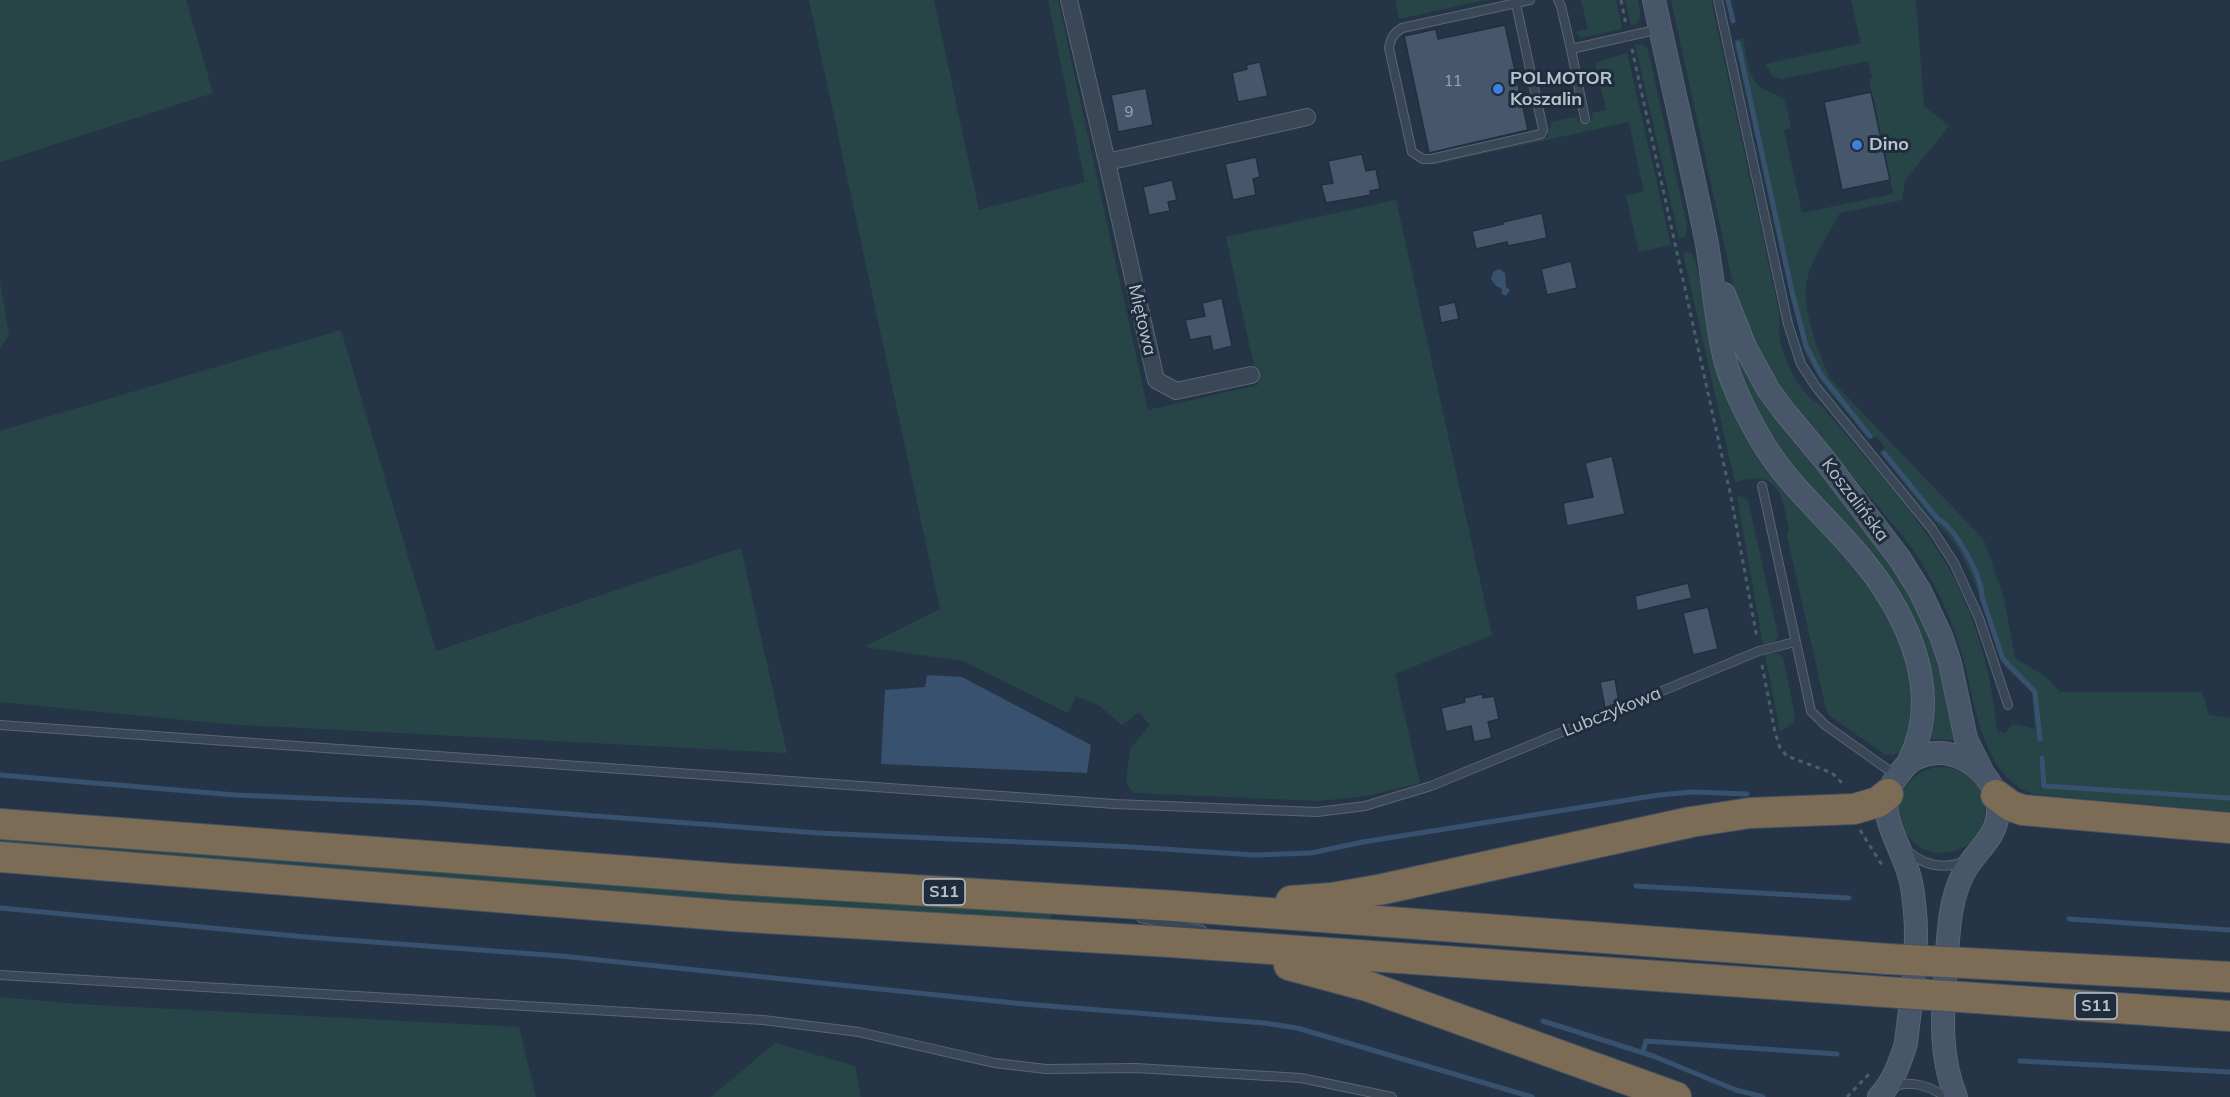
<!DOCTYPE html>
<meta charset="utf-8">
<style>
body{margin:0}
canvas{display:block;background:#253547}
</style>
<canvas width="2230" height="1097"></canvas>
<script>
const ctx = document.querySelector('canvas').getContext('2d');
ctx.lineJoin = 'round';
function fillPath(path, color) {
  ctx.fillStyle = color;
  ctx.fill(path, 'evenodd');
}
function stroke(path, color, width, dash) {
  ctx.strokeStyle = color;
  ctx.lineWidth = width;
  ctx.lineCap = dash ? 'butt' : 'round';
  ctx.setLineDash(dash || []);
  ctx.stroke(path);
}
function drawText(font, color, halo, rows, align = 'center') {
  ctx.font = font + ' Mulish,sans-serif';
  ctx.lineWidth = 6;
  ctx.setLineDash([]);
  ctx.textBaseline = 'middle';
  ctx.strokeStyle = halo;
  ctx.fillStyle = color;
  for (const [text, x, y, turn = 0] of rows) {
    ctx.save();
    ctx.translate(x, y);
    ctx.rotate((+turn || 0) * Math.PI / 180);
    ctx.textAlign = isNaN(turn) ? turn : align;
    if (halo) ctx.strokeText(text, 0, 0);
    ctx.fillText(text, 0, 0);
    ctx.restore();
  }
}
const green = new Path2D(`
 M0,0h186l27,93 -213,69z
 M809,0h125l45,210 106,-28 -37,-182h10l90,410 110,-25 -32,-148 170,-37 96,435 -97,39 25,109 -53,13 -49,5 -184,-8 -8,-10 4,-34 20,-24 -11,-13 -17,13 -22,-19 -24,-10 -8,17 -105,-52 -99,-14 76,-38z
 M1401,0h84l-86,19 -4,-18z
 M1581,0h35l6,29 -41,9 -6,-6 13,-3z
 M1625,0h13c2,11 6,21 -7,26z
 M1671,0h40l68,312c1,7 0,13 0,19 0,21 21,66 41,73 43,52 90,101 125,158 30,50 47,112 52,169l8,2 8,-9 22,5 -3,-37 -26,-24 -6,-9c-17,-47 -26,-104 -66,-138l-54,-68 5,-6 -9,-11 -7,4 -48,-59 -16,-28 -26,-107 -45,-205 9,-3c3,14 4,34 13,45 7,9 24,11 28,17 4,8 5,20 7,28l-7,2 18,83 91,-19 -24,-115 3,-1 -4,-17 -86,18 -10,-3 -6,-12 95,-21 -10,-43h65l8,106 25,20 -44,54 -3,20 -62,13c-12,22 -30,47 -34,72 -4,23 14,74 25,95l153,160 20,59 11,59 31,19 14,15h142l7,23 21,3v94l-196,-18c-43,-12 -57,-73 -65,-112 -10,-45 -26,-86 -51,-125 -12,-19 -28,-36 -42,-53 -39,-47 -81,-92 -112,-144 -13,-22 -21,-47 -30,-71z
 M1635,44l8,1 5,5 39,175 -1,12 -7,1z
 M1627,53l44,192 -32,7 -13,-56 18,-4 -15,-70 -198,43 -1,-2 118,-26 -2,-8 5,-1 -1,-6 27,-5 1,5 15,-3 -1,-6 14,-3 -11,-47z
 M1689,252l6,7 18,82 132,214 35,50 13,23 12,29 8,37 -2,31 -7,22 -4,5 -8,3 -8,-1 -55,-39 -3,-6 -39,-174 2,-5c-7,-35 -9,-61 -53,-48l-2,-4 -51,-225z
 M0,282l9,53 -9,13z
 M341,330l95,321 305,-103 46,205 -562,-29 -225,-22v-271z
 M1734,347l172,241 24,49 13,48 11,55 -23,-1 4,-28 -2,-34 -12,-38 -24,-50 -31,-43 -53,-51 -51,-68 -31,-78z
 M1737,496l6,1 5,4 30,135 -4,6 -11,2z
 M1776,653l7,4 12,59 -1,5 -6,6 -8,4 -15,-77z
 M1899 810a43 43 0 1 1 86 0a43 43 0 1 1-86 0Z
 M0,835l1051,76v12l-317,-20 -734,-57z
 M0,997l77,7 442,23 17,70h-536z
 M775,1043l80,23 6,31h-150z`);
const water = new Path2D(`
 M1499,269l6,4 1,14 4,3 -4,6 -4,-2 -1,-6 -5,-2 -5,-7 2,-7z
 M927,675l35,2 129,68 -4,28 -206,-9 4,-74 40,-3z`);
const stream = new Path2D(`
 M1728,0l5,21
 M1738,43l54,249 14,54 15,29 49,61
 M1884,453l54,66c18,9 44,58 44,78l21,62 32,33 5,47
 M2042,758l2,28 186,12
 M0,775l235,20 191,8 392,30 314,14 123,8 56,-2 52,-11 296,-47 33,-3 55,2
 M1636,886l213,12
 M0,908l306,29 255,19 463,48 240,19 33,5 235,69
 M2069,919l161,11
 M1543,1021l110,35 83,34 27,7
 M1643,1052l3,-11 191,13
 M2020,1061l210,11`);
const building = new Path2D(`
 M1505,25l23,105 -99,23 -25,-117 32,-7 2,10z
 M1260,62l8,34 -30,6 -6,-29 15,-4 -1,-4z
 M1146,88l7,37 -35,7 -7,-37z
 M1871,92l19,88 -48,10 -18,-88z
 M1362,154l4,17 10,-2 4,20 -10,2 1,4 -45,8 -5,-18 12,-2 -5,-22z
 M1256,157l4,20 -7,2 3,16 -23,5 -8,-36z
 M1172,180l5,20 -9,2 2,9 -21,4 -6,-28z
 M1542,213l5,25 -39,8 -1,-4 -31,7 -4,-18 31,-7v-2z
 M1571,261l6,27 -30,7 -6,-26z
 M1222,298l10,48 -19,5 -3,-15 -20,4 -5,-20 20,-4 -3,-13z
 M1455,302l4,17 -18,4 -3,-17z
 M1612,456l13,58 -58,12 -4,-23 30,-6 -8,-34z
 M1688,583l4,15 -55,13 -2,-15z
 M1708,607l10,42 -25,6 -10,-42z
 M1615,679l4,23 -14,6 -5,-26z
 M1482,694l1,4 11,-2 5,23 -11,3 4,16 -18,4 -3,-16 -25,6 -5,-24 24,-6 -1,-4z`);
const path = new Path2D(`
 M1621,0l5,25
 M1632,49l99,448 26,141
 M1762,665l13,67 5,16 7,8 45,17 12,12
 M1860,830l22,35
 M1847,1097l22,-23`);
const lane = new Path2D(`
 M1558,0l3,6 10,43 89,-20
 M1718,0l70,324 13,40 15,23 116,142 22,34 25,55 29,87
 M1516,4l27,125 -2,5 -110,25h-8l-11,-7 -23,-104c2,-10 4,-14 13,-20l128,-28
 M1571,49l14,70
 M1762,486l49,225 14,14 72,51
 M0,725l1115,79 202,8 48,-6 66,-20 328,-135 36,-9
 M1906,850c18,16 38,20 60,11
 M1141,918l61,12
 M0,975l763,45 96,12 136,31 51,6 90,-1 165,10 91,19
 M1893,1087c17,-8 38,0 53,10`);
const street = new Path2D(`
 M1069,0l38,162 200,-45
 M1107,162l49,218 20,11 75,-16`);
const secondary = new Path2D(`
 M1654,0c17,80 36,159 52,239 7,37 9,75 17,112 6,30 22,61 37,87 27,48 71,82 105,125 44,55 79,132 43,200
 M1724,294l21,53 23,42 16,22 40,48 76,100 20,32 21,45 9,27 16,76 15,30
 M1879,1097c14,-15 21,-34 27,-54 5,-45 14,-95 8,-140 -1,-14 -4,-28 -9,-40 -11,-31 -32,-57 -6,-89 5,-7 11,-14 20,-17 34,-15 77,14 79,51 1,30 -23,42 -35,66 -14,28 -14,58 -17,89 -3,46 -8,90 10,134`);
const highway = new Path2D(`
 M1996,795l15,11 12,4 207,18
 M0,824l734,55 440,27 714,53
 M0,857l732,59 439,26 715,50
 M1291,901l41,-3 51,-9 308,-67 59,-9 104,-4 24,-7 10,-8
 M1965,963l265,14
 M1289,965l78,21 309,111
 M1962,997l268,19`);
const highwayBridge = new Path2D(`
 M1888,959l77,4
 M1886,992l76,5`);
const markers = [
 [1498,89,6,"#3f7fe0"],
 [1857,145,6,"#3f7fe0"]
];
const numberNames = [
 ["11",1453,81],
 ["9",1129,112]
];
const shields = [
 [944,892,42],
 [2096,1006,42]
];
const shieldNames = [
 ["S11",944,892],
 ["S11",2096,1006]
];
const poiNames = [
 ["POLMOTOR",1510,79],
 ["Koszalin",1510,100],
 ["Dino",1869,145]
];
const streetNames = [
 ["Miętowa",1142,320,77],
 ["Koszalińska",1855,500,53],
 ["Lubczykowa",1612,712,-22]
];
fillPath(green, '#274547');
fillPath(water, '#37516f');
stroke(stream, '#37516f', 5);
fillPath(building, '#47576b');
stroke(building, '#212e3d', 1.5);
stroke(lane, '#596573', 10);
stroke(street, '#596573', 18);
stroke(secondary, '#596573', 24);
stroke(highway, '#455260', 32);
stroke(path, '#466263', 3, [4.5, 4.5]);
stroke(lane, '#3a4756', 8);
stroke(street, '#3a4756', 16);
stroke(secondary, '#485669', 22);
stroke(highway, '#7c6c56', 30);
stroke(highwayBridge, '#455260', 32, []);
stroke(highwayBridge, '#7c6c56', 30);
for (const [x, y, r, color] of markers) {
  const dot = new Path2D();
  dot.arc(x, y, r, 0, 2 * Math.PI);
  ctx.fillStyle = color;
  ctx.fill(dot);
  stroke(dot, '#1f2c3b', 2);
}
drawText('15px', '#9ca7b6', null, numberNames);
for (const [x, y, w] of shields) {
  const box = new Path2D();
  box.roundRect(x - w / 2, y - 13, w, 26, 4.5);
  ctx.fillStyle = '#1f2c3b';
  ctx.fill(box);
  stroke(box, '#b8c2cf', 1.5);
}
drawText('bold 16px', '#b8c2cf', null, shieldNames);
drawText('bold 18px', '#b8c2cf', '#1f2c3b', poiNames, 'left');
drawText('18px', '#b8c2cf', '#1f2c3b', streetNames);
</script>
